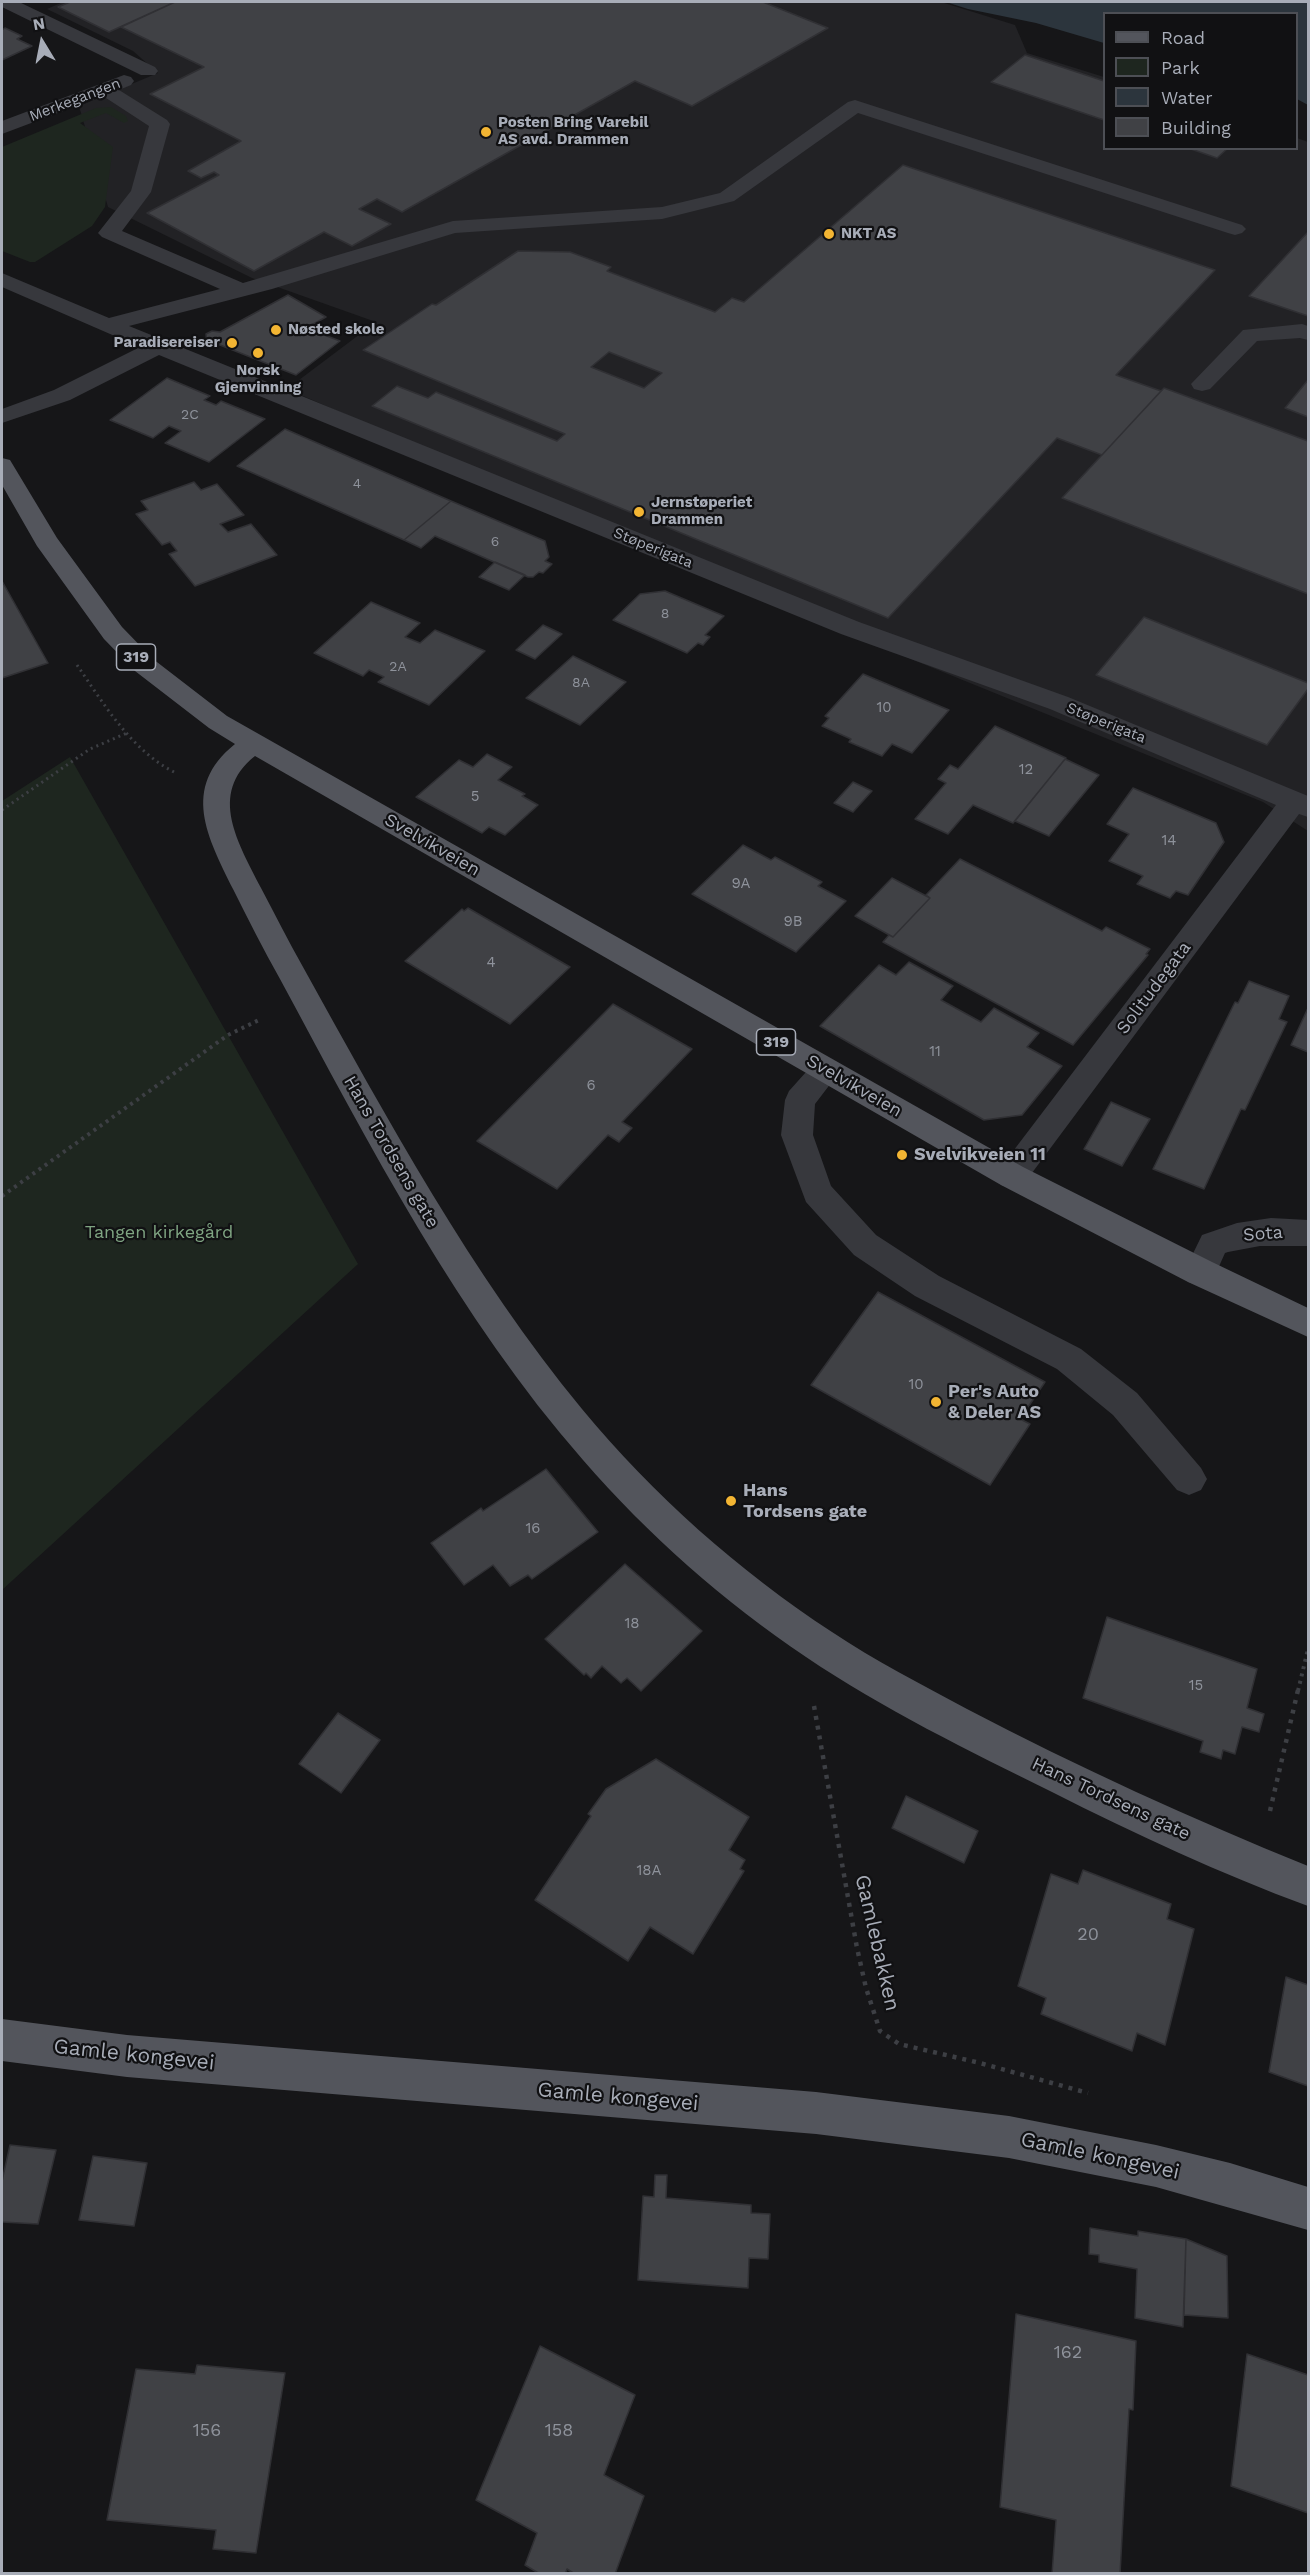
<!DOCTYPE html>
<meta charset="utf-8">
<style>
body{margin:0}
#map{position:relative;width:1310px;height:2575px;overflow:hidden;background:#161618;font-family:"Work Sans",sans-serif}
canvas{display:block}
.frame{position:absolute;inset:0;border:3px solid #a8adb8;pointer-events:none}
.legend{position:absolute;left:1103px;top:12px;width:195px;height:138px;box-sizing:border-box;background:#111113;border:2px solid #4d4f55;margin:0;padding:8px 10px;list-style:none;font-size:18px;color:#a8adb8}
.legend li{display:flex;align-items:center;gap:12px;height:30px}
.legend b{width:30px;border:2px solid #4d4f55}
.north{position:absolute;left:12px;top:12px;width:60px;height:60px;-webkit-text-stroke:4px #111113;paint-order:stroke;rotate:350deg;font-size:16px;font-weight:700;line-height:24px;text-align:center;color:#a8adb8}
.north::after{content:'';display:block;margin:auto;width:21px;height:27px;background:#a8adb8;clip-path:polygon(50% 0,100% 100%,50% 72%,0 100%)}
</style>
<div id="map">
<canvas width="1310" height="2575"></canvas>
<div class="frame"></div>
<ul class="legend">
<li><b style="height:8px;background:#53555c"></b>Road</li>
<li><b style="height:16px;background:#1e261f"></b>Park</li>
<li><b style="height:16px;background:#2c353d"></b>Water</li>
<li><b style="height:16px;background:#404145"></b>Building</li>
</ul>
<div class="north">N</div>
</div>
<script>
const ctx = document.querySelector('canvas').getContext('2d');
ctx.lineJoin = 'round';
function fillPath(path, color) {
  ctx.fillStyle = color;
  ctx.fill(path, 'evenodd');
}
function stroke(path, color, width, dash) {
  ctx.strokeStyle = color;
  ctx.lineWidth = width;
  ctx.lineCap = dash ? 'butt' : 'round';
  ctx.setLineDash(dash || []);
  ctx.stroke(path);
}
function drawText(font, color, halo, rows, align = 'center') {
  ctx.font = font + ' "Work Sans",sans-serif';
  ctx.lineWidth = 4.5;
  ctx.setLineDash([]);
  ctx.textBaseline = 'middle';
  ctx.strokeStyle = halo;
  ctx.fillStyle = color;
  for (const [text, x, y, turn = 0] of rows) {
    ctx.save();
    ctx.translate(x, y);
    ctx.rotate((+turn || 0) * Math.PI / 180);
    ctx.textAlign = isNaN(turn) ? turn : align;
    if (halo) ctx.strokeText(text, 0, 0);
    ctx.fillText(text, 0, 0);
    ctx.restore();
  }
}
const built = new Path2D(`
 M63,2h878l74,23 12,28 77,24v71h192l1,-10 11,4v689l-45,-29 -389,-158 -587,-255 89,-67 -124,-44 -144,-71 -29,-101 79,-33 -25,-22 -86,-42z`);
const green = new Path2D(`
 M111,107l15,9 2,5 -4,2 -18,-10 -26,10 33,24 -8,60 -13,19 -57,36h-5l-28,-11v-104l94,-39z
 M70,757l288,507 -356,326v-789z`);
const water = new Path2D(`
 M946,2h362v103l-11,-6 -1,-85h-192v29l-68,-20 -68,-14z`);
const building = new Path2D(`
 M70,2h105l-66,30 -51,-25z
 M175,2h588l65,26 -136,78 -57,-25 -233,131 -25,-13 -18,10 32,15 -39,22 -28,-14 -70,39 -107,-58 72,-38 -5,-3 -13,6 -13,-7 53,-30 -91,-47 54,-27 -83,-40z
 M5,28l17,8 -5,3 15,7 -30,14v-30z
 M1025,55l79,26v39l-113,-38z
 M1188,148h40l-11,10z
 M903,165l312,105 -99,105 45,16 -59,64 -45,-17 -169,180 -516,-212 25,-20 31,12 8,-6 121,49 8,-7 -202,-84 69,-46 4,1 82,-54 52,1 41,15 -4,4 108,41 17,-14 12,4zM609,352l53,21 -18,15 -53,-21z
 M1308,232v84l-59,-20z
 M288,295l38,22 -20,11 34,13 -44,34 -76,-30h-13l-1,-11 6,-3 8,1z
 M167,378l43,18 -6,4 12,5 5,-4 44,18 -56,43 -44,-19 16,-12 -12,-5 -16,12 -43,-18z
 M1308,380v37l-23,-9z
 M1164,388l144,53v153l-246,-96z
 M285,429l166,72 -47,39 -167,-74z
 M194,482l7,8 16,-6 27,31 -24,9 8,8 23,-8 26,31 -82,31 -26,-32 8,-3 -7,-9 -8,3 -26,-31 12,-4 -7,-9z
 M451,501l94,40 4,16 -4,4 7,3 -9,9 -4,-1 -6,5h-5l-93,-41 -14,12 -17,-8z
 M495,562l30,13 -16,15 -30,-13z
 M2,581l46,82 -46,15z
 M665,591l59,25 -19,19 5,2 -7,8 -5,-2 -11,10 -74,-33 27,-26z
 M371,602l49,21 -15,14 15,6 15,-13 50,21 -56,54 -51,-23 6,-5 -15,-7 -6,6 -49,-23z
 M1144,617l164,66v6l-41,56 -171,-70z
 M543,625l19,9 -27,25 -19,-9z
 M573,656l53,26 -46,43 -54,-27z
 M863,674l86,36 -37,43 -20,-9 -10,12 -33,-14 2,-3 -29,-13 7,-8 -4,-2z
 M995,726l71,32 -53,65 -40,-18 -25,29 -33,-15 31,-36 -8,-4 12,-14 8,4z
 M487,754l25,13 -14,13 27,14 -3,2 16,9 -33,30 -16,-8 -7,6 -66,-36 43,-37 14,7z
 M1065,759l34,16 -50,61 -34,-15z
 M853,782l19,9 -19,21 -19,-9z
 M1133,788l83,35 8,19 -36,53 -12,-4 -6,7 -33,-14 6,-8 -34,-15 20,-27 -22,-10z
 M743,845l28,15 4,-3 47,25 -4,4 28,15 -50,51 -104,-58z
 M960,859l142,72 4,-4 44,22 -4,5 2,1 -75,90 -190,-103 6,-7 4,2 37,-39 -4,-3z
 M892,878l38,20 -37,39 -38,-21z
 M468,908l102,59 -60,57 -105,-63 57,-52 2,2z
 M909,962l44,24 -12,14 40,22 13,-14 45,25 -12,14 35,19 -40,49 -38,5 -164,-94 59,-61 17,10z
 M1249,981l40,15 -10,23 8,3 -42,88 -4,-1 -37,80 -51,-20 82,-167 3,1z
 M613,1004l79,45 -70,73 10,6 -13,14 -11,-7 -51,54 -80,-48z
 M1308,1008v44l-17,-7z
 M1111,1102l39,17 -28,47 -38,-17z
 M878,1292l167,90 -25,37 10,5 -40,61 -179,-100z
 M546,1469l52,63 -66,47 -4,-4 -18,11 -17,-21 -29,20 -33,-42 50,-35 2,3z
 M625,1564l77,67 -61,60 -14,-13 -6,5 -19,-17 -11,12 -5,-5 -2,2 -39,-36z
 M1107,1617l150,52 -10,39 17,6 -5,18 -17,-5 -7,27 -12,-4 -2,9 -21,-7 3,-11 -120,-43z
 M338,1713l42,27 -39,53 -42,-29z
 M656,1759l93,58 -20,33 16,10 -5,9 4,2 -51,83 -43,-27 -22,34 -93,-61 56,-84 -3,-2 18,-25z
 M906,1796l72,35 -14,32 -72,-35z
 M1083,1870l88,34 -4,15 27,10 -29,116 -28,-12 -5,18 -91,-37 5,-16 -28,-12 33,-112 27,10z
 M1286,1977l22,8v101l-39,-14z
 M10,2145l46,5 -18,74 -36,-2v-41z
 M93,2156l54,7 -13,63 -55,-6z
 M655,2175h12l-1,23 85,7v8l19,1 -2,45 -19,-1 -1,30 -110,-8 5,-84 11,1z
 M1090,2228l48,8v-5l48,8 -3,88 -48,-9 2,-49 -38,-7v-7l-10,-1z
 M1186,2239l41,17 1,62 -44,-3z
 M1016,2314l120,27 -3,69 -4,-1 -9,165h-68l4,-54 -56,-13z
 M540,2346l95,49 -31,80 40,21 -29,78h-40l-8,-5 -2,5h-25l-15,-9 12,-32 -61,-33z
 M1247,2354l61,21v138l-77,-27z
 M197,2365l88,8 -29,180 -43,-4 3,-19 -109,-10 29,-151 59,5z`);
const pathFar2 = new Path2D(`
 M77,665c27,39 54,85 97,107
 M2,810l88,-61 37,-16`);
const pathFar1 = new Path2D(`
 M2,1196l226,-161 33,-16
 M1298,1691l10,-42`);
const path = new Path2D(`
 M814,1706l43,242 9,40 14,43 19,13 81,19 108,30
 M1270,1811l28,-121`);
const minor = new Path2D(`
 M2,2h17l136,65 3,4 -3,4h-14l-139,-68z
 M124,75l7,2 3,4 -3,4 -12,5 48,30 3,4 -19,68 -29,39 121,52 210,-62 209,-14 58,-14 128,-91 7,-2 387,125 4,4 -4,4 -7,2 -7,-2 -370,-120 -124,88 -72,18 -207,14 -183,56 -143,37 730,296 209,75 240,99v21l-9,-3 -276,371 -11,4 -11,-4 -5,-9 5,-9 275,-362 -226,-96 -209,-75 -682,-279 -89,45 -68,23v-14l52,-19 86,-43 -138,-60v-14l107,45 111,-29 -118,-52 -4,-4 33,-42 18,-65 -46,-30 -101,38v-13z
 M1302,324l6,2v14l-8,-2 -43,3 -47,48 -8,2 -8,-2 -3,-5 52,-54z
 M826,1058l11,4 4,8 -26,34 -2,31 18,51 45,49 63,41 142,73 56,44 64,75 6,11 -6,11 -12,5 -12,-5 -64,-75 -56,-46 -142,-73 -61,-41 -48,-53 -25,-67 4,-35 4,-9 26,-29z
 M1271,1218l37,2v26h-48l-32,6 -3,1 -13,29 -12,4 -12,-4 -4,-10 18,-37 35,-12z`);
const major = new Path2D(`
 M2,458l8,2 47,78 65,89 31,32 74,57 796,451 189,95 96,46v29l-120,-55 -187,-97 -746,-429c-48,38 -16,88 6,132 14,26 27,53 42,79 85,153 168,307 279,442 71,86 157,162 250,223 43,29 89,52 135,77 111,58 225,110 341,157v40c-87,-32 -173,-72 -256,-114 -83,-41 -169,-83 -246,-135 -82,-55 -158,-122 -223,-197 -125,-143 -213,-314 -303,-481 -17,-30 -32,-60 -47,-90 -25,-51 -53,-101 2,-145l-26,-16 -74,-57 -31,-32 -67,-93 -35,-61z
 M2,2019l125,16 689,57 193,24 147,29 74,18 78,24v43l-152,-43 -147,-29 -193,-24 -689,-57 -125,-16z`);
const markers = [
 [486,132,6,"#f3b533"],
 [829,234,6,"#f3b533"],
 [276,330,6,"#f3b533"],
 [232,343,6,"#f3b533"],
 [258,353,6,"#f3b533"],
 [639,512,6,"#f3b533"],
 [902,1155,6,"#f3b533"],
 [936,1402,6,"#f3b533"],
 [731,1501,6,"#f3b533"]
];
const farNumbernames = [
 ["2C",190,415],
 ["4",357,484],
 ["6",495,542],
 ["8",665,614],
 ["2A",398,667],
 ["8A",581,683]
];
const farStreetnames = [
 ["Merkegangen",75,100,-21],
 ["Støperigata",653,548,22],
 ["Støperigata",1106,723,22]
];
const farPoinames = [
 ["Posten Bring Varebil",498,123],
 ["AS avd. Drammen",498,140],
 ["NKT AS",841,234],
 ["Nøsted skole",288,330],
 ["Paradisereiser",220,343,"right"],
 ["Norsk",258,371,"center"],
 ["Gjenvinning",258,388,"center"],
 ["Jernstøperiet",651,503],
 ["Drammen",651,520]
];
const numberNames = [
 ["10",884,708],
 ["12",1026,770],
 ["5",475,797],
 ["14",1169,841],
 ["9A",741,884],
 ["9B",793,922],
 ["4",491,963],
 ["11",935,1052],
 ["6",591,1086],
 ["10",916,1385],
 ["16",533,1529],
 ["18",632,1624],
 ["15",1196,1686],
 ["18A",649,1871]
];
const shields = [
 [136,657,39],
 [776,1042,39]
];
const shieldNames = [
 ["319",136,657],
 ["319",776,1042]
];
const streetNames = [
 ["Svelvikveien",432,845,30],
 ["Solitudegata",1154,988,-53],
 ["Svelvikveien",854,1086,30],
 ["Hans Tordsens gate",391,1152,60],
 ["Sota",1263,1234,-4],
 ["Hans Tordsens gate",1111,1799,25]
];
const poiNames = [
 ["Svelvikveien 11",914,1155],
 ["Per's Auto",948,1392],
 ["& Deler AS",948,1413],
 ["Hans",743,1491],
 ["Tordsens gate",743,1512]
];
const parkNames = [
 ["Tangen kirkegård",159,1233]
];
const nearNumbernames = [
 ["20",1088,1935],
 ["162",1068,2353],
 ["156",207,2431],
 ["158",559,2431]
];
const nearStreetnames = [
 ["Gamlebakken",877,1943,77],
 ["Gamle kongevei",134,2055,6],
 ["Gamle kongevei",618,2097,5],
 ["Gamle kongevei",1100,2156,12]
];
fillPath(built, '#222225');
fillPath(green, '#1e261f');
fillPath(water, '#2c353d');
fillPath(building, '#404145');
stroke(building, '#303034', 1.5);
stroke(pathFar2, '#3d3f44', 3, [2, 4]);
stroke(pathFar1, '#3d3f44', 4, [3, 4.5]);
stroke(path, '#3d3f44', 4.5, [4, 6]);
fillPath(minor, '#37383d');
fillPath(major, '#53555c');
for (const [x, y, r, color] of markers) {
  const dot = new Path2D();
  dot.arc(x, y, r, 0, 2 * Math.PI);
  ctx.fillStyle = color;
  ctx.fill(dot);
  stroke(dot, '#111113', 2);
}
drawText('14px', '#8e929b', null, farNumbernames);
drawText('15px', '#a8adb8', '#111113', farStreetnames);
drawText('bold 15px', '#a8adb8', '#111113', farPoinames, 'left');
drawText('15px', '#8e929b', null, numberNames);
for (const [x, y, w] of shields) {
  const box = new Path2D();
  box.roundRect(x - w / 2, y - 13, w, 26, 4.5);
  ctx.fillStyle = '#111113';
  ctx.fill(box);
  stroke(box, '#a8adb8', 1.5);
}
drawText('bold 16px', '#a8adb8', null, shieldNames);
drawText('18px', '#a8adb8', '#111113', streetNames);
drawText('bold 18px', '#a8adb8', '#111113', poiNames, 'left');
drawText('18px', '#7fa482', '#111113', parkNames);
drawText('18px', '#8e929b', null, nearNumbernames);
drawText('21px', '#a8adb8', '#111113', nearStreetnames);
</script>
